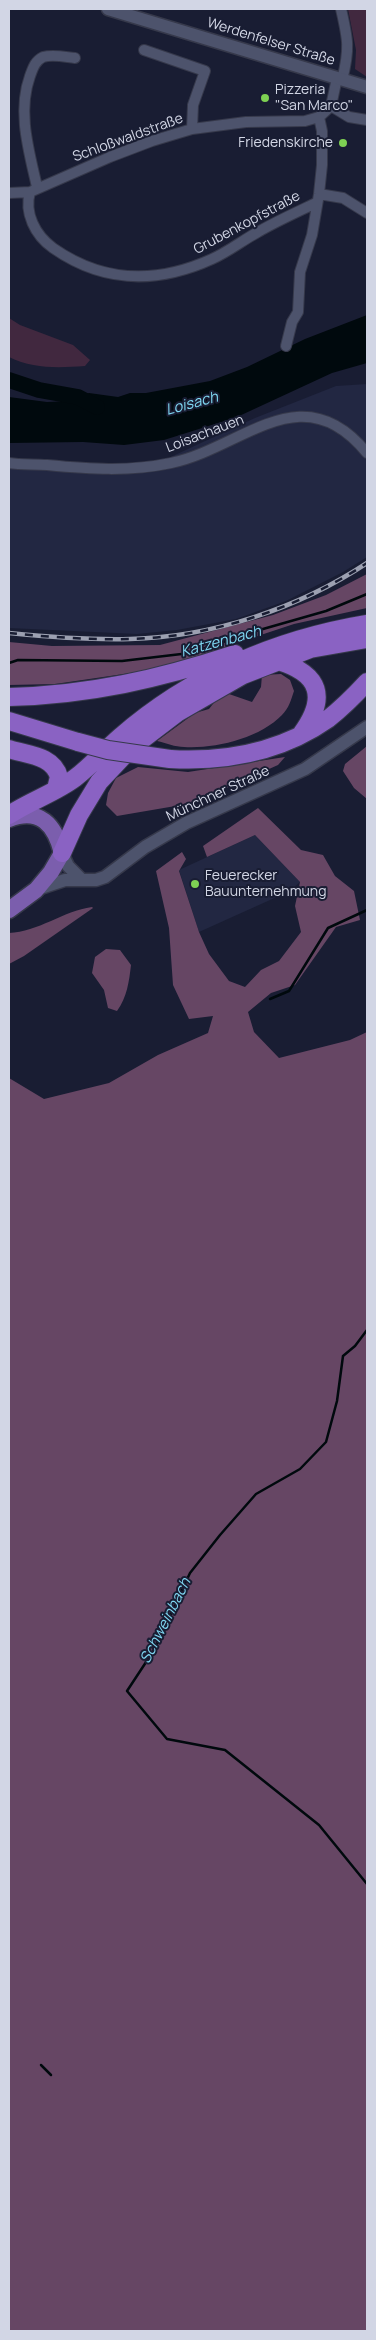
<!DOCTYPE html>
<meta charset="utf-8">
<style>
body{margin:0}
#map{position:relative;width:376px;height:2340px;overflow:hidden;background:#191d33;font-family:Manrope,sans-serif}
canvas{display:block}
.frame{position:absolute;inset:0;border:10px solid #d2d6e5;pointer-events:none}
</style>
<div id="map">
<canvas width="376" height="2340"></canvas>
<div class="frame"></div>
</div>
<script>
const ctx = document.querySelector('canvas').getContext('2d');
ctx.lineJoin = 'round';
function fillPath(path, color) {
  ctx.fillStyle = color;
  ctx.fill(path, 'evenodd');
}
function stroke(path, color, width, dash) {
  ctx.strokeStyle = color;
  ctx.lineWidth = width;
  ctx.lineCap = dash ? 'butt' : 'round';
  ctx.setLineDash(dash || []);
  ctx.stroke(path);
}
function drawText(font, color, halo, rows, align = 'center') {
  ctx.font = font + ' Manrope,sans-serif';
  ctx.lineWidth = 4;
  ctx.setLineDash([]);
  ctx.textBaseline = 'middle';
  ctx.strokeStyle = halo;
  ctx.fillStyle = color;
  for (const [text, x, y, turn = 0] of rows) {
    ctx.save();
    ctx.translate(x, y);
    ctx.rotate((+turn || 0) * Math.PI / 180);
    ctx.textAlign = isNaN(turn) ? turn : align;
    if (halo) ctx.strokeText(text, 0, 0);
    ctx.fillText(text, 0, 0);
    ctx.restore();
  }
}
const built = new Path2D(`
 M367,384v173l-24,15 -57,29 -50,18 -59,11 -40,4 -128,-6v-169l93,8 60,-6 93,-43 81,-32z
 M255,835l45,47 -10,9 -91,41 -20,-62z`);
const green = new Path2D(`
 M348,9h19v68l-12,-8 1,-19z
 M9,318l11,7 53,20 17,15 -5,6c-27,2 -52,3 -76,-9z`);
const forest = new Path2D(`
 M367,574v34l-73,16 -136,45 -103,15 -46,1v-43l43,4 108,-1 113,-30 53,-20z
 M281,674l9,6 4,11c-3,9 -5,17 -12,24 -22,23 -67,34 -98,32 -9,0 -18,-4 -27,-6l38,-28 14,-4 10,-13 10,-2 23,8 9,-15 1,-12z
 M367,746v53l-13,-11 -11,-17 2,-7z
 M285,757l-7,8 -85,38 -76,13 -11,-11 2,-12 8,-15 22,-11 50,5z
 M258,808l43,42 22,5 12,21 19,15 6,29 -24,7 -41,58 -24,8 -23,19 6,20 25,26 71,-18 17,-8v1299h-358v-1253l35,21 65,-16 49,-28 50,-22 5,-17 -24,3 -16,-34 -4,-57 -13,-57 26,-19 4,7 -7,12 20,61 10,22 20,27 16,6 16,-17 18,-9 22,-29 -6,-26 5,-24 -45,-47 -48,22 -4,-11z
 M92,907l1,1 -69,48 -15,8v-31c29,-1 54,-22 83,-26z
 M106,949l14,1 11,15c-2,17 -4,32 -14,46l-9,-3 -4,-18 -12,-17 3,-16z`);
const water = new Path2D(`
 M367,315v48l-35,10 -95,44 -73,23 -40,5 -41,-3 -74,1v-46l38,5 23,-1 19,-8 29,4 12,-4h16l64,-12 37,-14 58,-28z`);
const stream = new Path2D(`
 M9,663l9,-3 104,1 68,-8 66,-22 70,-20 41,-17
 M270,999l19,-8 39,-63 39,-18
 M367,1330l-12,16 -12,10 -6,45 -11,41 -26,27 -44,25 -36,41 -30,38 -36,77 -27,41 40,48 58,11 94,75 48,59
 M41,2065l10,10`);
const river = new Path2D(`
 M9,380l30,10 39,7 19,10`);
const minor = new Path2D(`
 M341,9c7,30 9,40 1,71
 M144,50l61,21 -12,34 -1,24
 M331,106l18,11 18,3
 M319,117l12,-11 6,-28
 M37,187c-8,-36 -20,-75 -7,-111 3,-8 5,-15 13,-19 10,-3 22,0 32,1
 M30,192c-6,21 5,43 23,56 50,35 104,36 159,11 16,-7 31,-19 46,-27 19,-11 39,-20 58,-29
 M9,193l21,-1 80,-35 42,-16 40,-12 54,-7 59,-1 14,-4
 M319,194l24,4 24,15
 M286,346l6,-24 6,-10 2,-40 12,-37 7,-41 3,-29v-34l-3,-14
 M9,463c12,2 25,1 38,2 42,4 82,7 124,-2 72,-15 131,-90 196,-10`);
const tertiary = new Path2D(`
 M108,9l259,78
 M62,853l6,13 12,12
 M38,889l27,-9h31l9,-3 40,-30 41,-24 119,-54 62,-42`);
const primary = new Path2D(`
 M9,819c31,-12 46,6 53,34l-11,19 -15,18 -27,20`);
const trunk = new Path2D(`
 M278,661c43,13 49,37 24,72
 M9,697c80,-2 150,-18 226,-43
 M9,721l69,21
 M9,749c18,6 44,6 50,28l-3,12
 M170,759c55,3 111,-7 158,-40 14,-11 27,-24 39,-37
 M9,815c21,-14 46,-22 66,-37 17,-13 30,-28 45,-41 70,-61 156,-98 247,-113
 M62,853l17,-38 20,-33 32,-34 46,-35 66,-38 67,-26 57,-10`);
const rail = new Path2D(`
 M9,633c40,4 81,7 121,6 83,-2 169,-31 237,-76`);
const trunkBridge = new Path2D(`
 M78,742l30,8 62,9`);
const markers = [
 [265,98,5,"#7ed153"],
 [343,143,5,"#7ed153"],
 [195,884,5,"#7ed153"]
];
const streetNames = [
 ["Werdenfelser Straße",271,42,17],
 ["Schloßwaldstraße",128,138,-20],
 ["Grubenkopfstraße",247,223,-28],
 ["Loisachauen",205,434,-21],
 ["Münchner Straße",218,794,-25]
];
const poiNames = [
 ["Pizzeria",275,90],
 ["\"San Marco\"",275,106],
 ["Friedenskirche",333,143,"right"],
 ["Feuerecker",205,876],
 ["Bauunternehmung",205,892]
];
const waterNames = [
 ["Loisach",192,404,-15],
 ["Katzenbach",221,642,-15],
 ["Schweinbach",166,1621,-63]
];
fillPath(built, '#222742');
fillPath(green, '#41283f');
fillPath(forest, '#664664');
fillPath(water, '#00090d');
stroke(stream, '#00090d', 2.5);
stroke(river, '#00090d', 16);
stroke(minor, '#36394b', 12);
stroke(tertiary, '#36394b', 15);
stroke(primary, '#36394b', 19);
stroke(trunk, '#36394b', 20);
stroke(minor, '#4d536c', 10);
stroke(tertiary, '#4d536c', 12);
stroke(primary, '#7b5ead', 16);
stroke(trunk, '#8a62c3', 18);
stroke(rail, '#9ca0b1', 4.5);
stroke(rail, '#191d33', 2.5, [8]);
stroke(trunkBridge, '#36394b', 20, []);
stroke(trunkBridge, '#8a62c3', 18);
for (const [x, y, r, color] of markers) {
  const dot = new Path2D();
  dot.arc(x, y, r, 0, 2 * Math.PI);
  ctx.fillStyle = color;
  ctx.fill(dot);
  stroke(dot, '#191d33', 2);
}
drawText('14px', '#d2d6e5', '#191d33', streetNames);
drawText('14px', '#d2d6e5', '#191d33', poiNames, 'left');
drawText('italic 15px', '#7fd7f2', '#191d33', waterNames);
</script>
